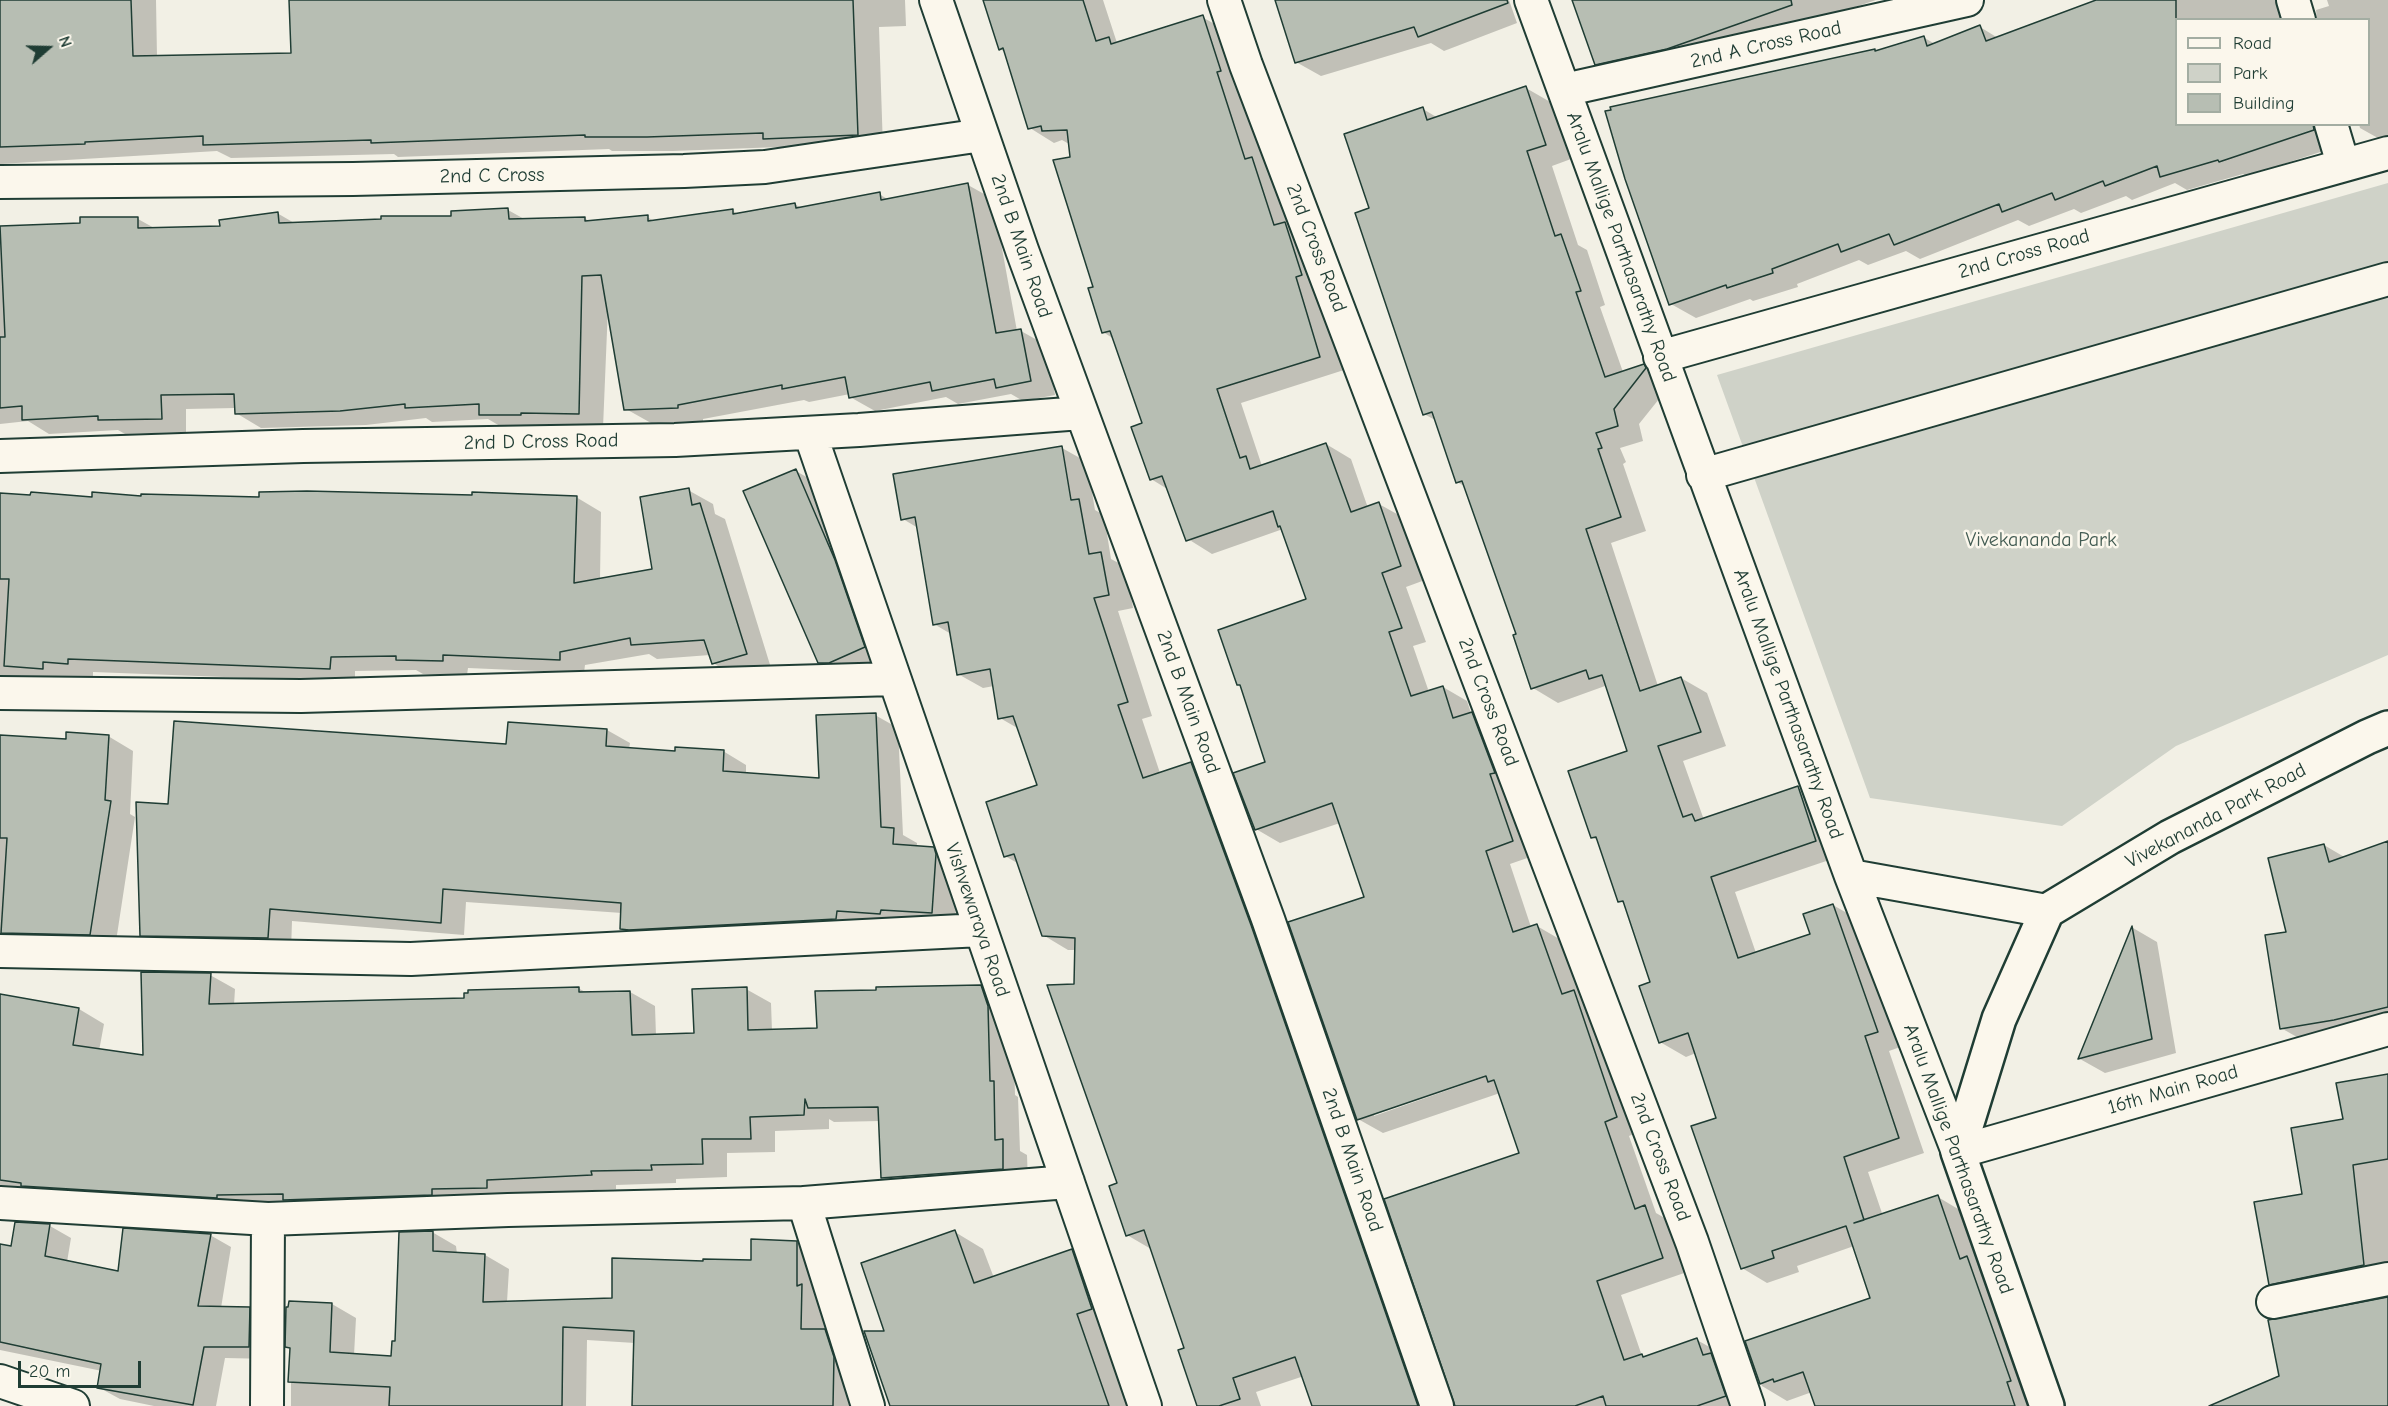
<!DOCTYPE html>
<style>
body{margin:0}
#map{position:relative;width:2388px;height:1406px;overflow:hidden;background:#f2f0e5;font-family:"Comic Neue",sans-serif}
canvas{display:block}
.legend{position:absolute;left:2175px;top:18px;width:195px;height:108px;box-sizing:border-box;background:#fbf7ec;border:2px solid #a3ada2;margin:0;padding:8px 10px;list-style:none;font-size:18px;color:#1f3d34}
.legend li{display:flex;align-items:center;gap:12px;height:30px}
.legend b{width:30px;border:2px solid #a3ada2}
.north{position:absolute;left:18px;top:18px;width:60px;height:60px;-webkit-text-stroke:4px #fbf7ec;paint-order:stroke;rotate:70deg;font-size:16px;font-weight:700;line-height:24px;text-align:center;color:#1f3d34}
.north::after{content:'';display:block;margin:auto;width:21px;height:27px;background:#1f3d34;clip-path:polygon(50% 0,100% 100%,50% 72%,0 100%)}
.scale{position:absolute;left:18px;top:1361px;width:123px;height:27px;box-sizing:border-box;border:3px solid #1f3d34;border-top:0;padding-left:8px;font-size:18px;line-height:21px;white-space:nowrap;color:#1f3d34;-webkit-text-stroke:4px #fbf7ec;paint-order:stroke}
</style>
<div id="map">
<canvas width="2388" height="1406"></canvas>
<ul class="legend">
<li><b style="height:8px;background:#fbf7ec"></b>Road</li>
<li><b style="height:16px;background:#cfd2c8"></b>Park</li>
<li><b style="height:16px;background:#b7beb3"></b>Building</li>
</ul>
<div class="north">N</div>
<div class="scale">20 m</div>
</div>
<script>
const ctx = document.querySelector('canvas').getContext('2d');
ctx.lineJoin = 'round';
function fillPath(path, color) {
  ctx.fillStyle = color;
  ctx.fill(path, 'evenodd');
}
function stroke(path, color, width, dash) {
  ctx.strokeStyle = color;
  ctx.lineWidth = width;
  ctx.lineCap = dash ? 'butt' : 'round';
  ctx.setLineDash(dash || []);
  ctx.stroke(path);
}
function drawText(font, color, halo, rows, align = 'center') {
  ctx.font = font + ' "Comic Neue",sans-serif';
  ctx.lineWidth = 5;
  ctx.setLineDash([]);
  ctx.textBaseline = 'middle';
  ctx.strokeStyle = halo;
  ctx.fillStyle = color;
  for (const [text, x, y, turn = 0] of rows) {
    ctx.save();
    ctx.translate(x, y);
    ctx.rotate((+turn || 0) * Math.PI / 180);
    ctx.textAlign = isNaN(turn) ? turn : align;
    if (halo) ctx.strokeText(text, 0, 0);
    ctx.fillText(text, 0, 0);
    ctx.restore();
  }
}
const green = new Path2D(`
 M2388,183v472l-212,91 -114,80 -192,-28 -153,-423z`);
const shadow = new Path2D(`
 M0,0h156l1,57 136,-2 -2,-55h614l1,26 -27,1 4,122 -93,4 -10,-6 -107,4h-61l-3,-2 -211,8 -4,-3 -163,4 -14,-7 -217,13z
 M985,0h118l14,43 85,-26 25,14 14,55 26,81 10,6 43,118 24,79 -103,33 21,63 64,-22 25,15 17,49 11,-4 25,14 21,62 -19,7 20,55 -13,4 16,46 14,-5 24,14 4,12 25,15 40,127 -26,9 21,63 6,-1 24,14 20,56 17,10 43,125 -12,5 27,77 14,8 17,51 -66,23 21,61 3,2 52,-18 25,14 26,52h-292l64,-252 -20,-61 -117,40 -25,-14 7,-221 -25,-75 -60,20 -24,-14 11,-66 -25,-77 -3,-2 69,-84 -25,-71 -71,25 -24,-15 -19,-49 -18,-11 -7,-55 -30,-85 -11,-7 -34,-188 -7,-4 -8,3 -24,-15 -25,-76 -5,-3zM1493,1072l1,2 -120,42v-3z
 M1277,0h232l8,23 -73,28 -13,-8 -110,33 -25,-14z
 M1574,0h302l-183,62 -71,16 -26,-14z
 M2096,0h180l7,20h-107v104h169l-6,22 -93,30 -3,-2 -56,16 -12,-7 -43,17 -6,-4 -45,17 -7,-4 -45,17 -11,-6 -98,39 -14,-8 -38,14 -9,-5 -62,24 1,3 -45,14 -3,-2 -54,19 -25,-14 204,-254 2,2 46,-15 12,7 45,-17 18,11z
 M2327,0h61v141l-3,1 -25,-14 -1,-4h9v-104h-51l-1,-10 13,-4z
 M1526,88l26,15 19,56 -19,7 26,79 9,5 18,55 -5,2 23,65 21,-6 25,14 2,4 -32,40 4,17 -23,7 6,14 -3,2 23,67 -35,12 47,143 23,-8 26,15 19,53 -43,15 21,59 94,-32 25,15 18,53 -106,36 21,61 56,-18 21,-30 26,15 44,126 -14,5 35,102 -56,19 15,44 55,-19 25,15 72,194h-219l-4,-14 -25,9 -25,-15 -15,-44 125,-43 -18,-53 -57,20 2,6 -32,11 -25,-15 -24,-150 -22,-65 -10,4 -26,-15 -8,-59 -27,-79 -5,-3 -20,-59 -8,-5 37,-85 -21,-64 -3,-2 -47,17 -25,-15 -15,-54 -52,-147 -9,-5 -20,-61 -13,-7 -54,-205 53,-100 15,9z
 M968,185l25,14 24,132h4l25,14 9,50 -32,6 -12,-7 -53,10 -12,-7 -71,14 -25,-14v-3l-41,8 -5,-2 -101,19v2l-52,2 -25,-14 -18,-102 -5,121 -98,1 -17,-10 -56,3 -6,-4 -60,7 -105,3 -25,-15v-5l-50,1v23l-61,2 -7,-4 -69,4 -21,-13 -28,3v-192l138,-13 18,10 66,-1 55,-15 19,11 156,-6 56,-8 18,10 58,-2 7,4 56,-5 9,5 77,-11 5,3 56,-10 8,4 77,-14 10,6z
 M1062,448l25,14 8,48 9,5 7,44 15,8 7,41 -15,3 34,105 -10,3 18,54 31,-10 24,14 222,629h-123l-10,-30 -48,16 5,14h-63l-12,-57 -35,-100 -24,-14 -8,-51 -43,-198 1,-36h-9l-25,-15 -24,-71 -14,-8 33,-70 -19,-57 -19,-11 -6,-32 -11,2 -25,-14 -7,-40 -17,-10 -16,-96 -15,-9z
 M796,471l26,15 67,176 -45,15 -25,-15z
 M688,490l25,14 2,10 10,5 46,149 -33,10 -25,-15 -3,-8 -53,4 -8,-5 -64,11 -1,8 -116,-5 -1,7 -44,-1 -7,-4 -61,1v11l-262,-10v6l-25,-2v6h-68v-187l93,3 483,-1 25,15 -1,68 54,-10z
 M875,715l23,13 5,107 14,8v5l16,1 23,13 2,6 -3,57 -311,17 -23,-14 1,-15 -156,-11 -2,33 -172,-14 -1,30 -127,-3 -23,-13 29,-129 338,-61 99,-15 23,13 -1,6 47,4 47,-2 23,14v9l75,6z
 M108,736l25,15 -3,63 5,3 -20,131 -115,-2v-209l67,4z
 M2388,843v188l-77,14 -30,-17 7,-95 36,-88 22,13z
 M2133,928l24,14 19,111 -71,20 -25,-14z
 M210,975l25,14 -1,16 231,-6 113,-11 9,5 43,-1 25,14 1,30 39,-1 51,-46 25,14 1,28 46,-1 163,-43 25,15 7,19 2,74 3,2 2,54 7,4 1,28 -121,9 -25,-15 -2,-56 -46,1 -5,-3v10l-54,2v21l-48,1v24l-51,2v4l-60,2v4l-104,5v7l-270,8 -242,-20v-193l79,13 25,15 -5,27 45,6z
 M2388,1075v207l-90,18 -28,-16 34,-89 40,-74z
 M50,1226l21,12 -4,24 53,11 90,-38 21,12 -10,61h28l22,13 -1,38 -45,-1 -9,48h-62l-34,-7 -22,-12 4,-16 -102,-21v-104l12,2z
 M432,1232l24,14 1,8 28,1 24,14 -2,33 106,-2 139,-38 45,-20 24,14 4,43v32l24,14 8,61h-223l1,-63 -48,-3 -1,66h-295v-57l-4,-2 45,-43 24,14 -2,37 39,2z
 M955,1232l28,17 11,29 78,-27 28,16 31,139h-226l-18,-73z`);
const building = new Path2D(`
 M0,0h131l2,56 158,-3 -2,-53h564l5,135 -95,4v-6l-116,4h-62v-2l-214,8v-3l-168,5v-9l-118,6v2l-85,3z
 M983,0h100l13,41 13,-4 2,7 92,-29 18,56 -4,1 28,87 7,-2 22,68 11,-3 17,53 -6,2 24,80 -103,32 23,69 6,-2 4,13 76,-26 25,69 28,-10 22,64 -19,7 20,55 -13,4 22,64 32,-10 10,32 19,-6 23,61 -5,1 23,67 -27,10 27,81 24,-8 25,70 12,-4 43,127 -12,5 30,87 10,-4 18,53 -66,23 27,79 18,-6 1,3 54,-19 6,17 8,-2 15,43 -29,10h-91l-3,-10 -28,10h-120l-71,-207 135,-46 -25,-73 -6,2 -2,-6 -129,44 -69,-198 76,-25 -32,-94 -77,27 -22,-57 32,-11 -25,-77h-3l-19,-55 88,-31 -26,-73 -2,1 -5,-16 -87,30 -24,-65 -12,4 -19,-53 11,-4 -32,-92 -8,2 -14,-45 5,-1 -40,-127 17,-3 -3,-27 -25,1 -1,-5 -13,3 -25,-81 -4,2z
 M1275,0h232l1,3 -90,34 -4,-10 -119,36z
 M1572,0h219l1,5 -125,44 -72,16z
 M2096,0h80v124h137l1,6 -95,32 -1,-2 -58,17 -3,-11 -52,20 -2,-5 -48,19 -3,-7 -50,19 -3,-8 -105,41 -5,-11 -48,18 -3,-8 -66,25 1,4 -46,15 -1,-3 -57,20 -44,-126 -20,-68 6,-1 -1,-3 265,-58v2l49,-15 3,10 53,-21 6,16z
 M1526,86l20,59 -19,6 28,85 6,-2 20,57 -5,1 29,85 39,-13 2,4 -32,41 4,17 -22,7 6,15 -4,1 23,68 -35,12 54,162 41,-14 20,55 -43,14 25,71 9,-3 3,7 103,-35 18,55 -105,36 27,81 72,-24 -7,-20 30,-10 45,128 -13,4 34,102 -55,19 20,63 -10,3 84,-28 22,64 7,-3 44,125 -4,1 8,24h-200l-12,-34 -29,10 -1,-3 -13,5 -15,-43 125,-43 -24,-72 -74,25 2,7 -33,11 -50,-143 25,-8 -28,-85 -29,10 -20,-57 11,-4 -27,-81 -5,1 -22,-65 -5,1 -23,-67 59,-20 -25,-76 -13,4 -3,-9 -55,19 -18,-54 3,-1 -54,-153 -6,2 -24,-71 -9,3 -68,-202 14,-5 -25,-74 79,-27 4,13z
 M968,183l28,150 25,-4 10,52 -35,7 -2,-9 -62,12 -2,-9 -81,16 -4,-21 -63,12v-4l-104,20v3l-54,2 -23,-135 -19,1 -3,138 -58,-1v2h-42v-11l-74,4v-4l-65,7 -105,3 -1,-20 -73,1 1,24 -64,1v-4l-76,4v-14l-22,2v-71h5l-5,-111 80,-3v-6h58v11l82,-2 -1,-6 59,-8 1,11 102,-4v-3h70v-5l57,-3 1,11 76,-2v4l63,-6v6l85,-12v5l62,-11 1,5 84,-16 1,8z
 M1062,446l9,54 8,-1 10,55 12,-2 8,43 -15,3 34,104 -10,3 25,73 48,-16 60,163 167,481h-106l-17,-49 -62,21 7,21 -21,7h-22l-19,-56 6,-2 -40,-118 -18,6 -17,-50 8,-3 -70,-198 27,-1 1,-46 -33,-2 -28,-82 -10,3 -18,-55 51,-17 -24,-69 -15,3 -8,-50 -33,6 -9,-53 -15,3 -18,-108 -14,3 -8,-46z
 M796,469l39,91 30,87 -36,16h-11l-75,-172z
 M689,488l3,17 8,-2 47,151 -35,10 -8,-24 -73,5 -1,-7 -70,14v8l-117,-5v6l-47,-1v-4l-65,1 -1,12 -262,-10v5l-25,-2v7l-39,-3 5,-87h-9v-86l30,2 1,-3 61,5v-5l49,4v-2l118,3v-5l48,-1 165,4v-3l105,4 -3,87 78,-14 -12,-72z
 M876,713l5,114 13,1 -1,16 41,3 2,7 -4,59 -51,-3 -1,4 -43,-3 -1,8 -207,11 -9,-1 1,-26 -178,-14 -2,34 -171,-14 -2,29 -128,-2 -4,-134 32,2 6,-83 332,23 2,-22 99,7 -1,17 69,5v-4l49,3 -1,21 96,7 -3,-63z
 M66,732l43,3 -4,65 6,1 -21,134 -89,-2 6,-95h-7v-103l66,4z
 M2388,841v166l-54,13 -54,9 -15,-94 21,-3 -18,-74 56,-14 5,18z
 M2132,926l20,113 -74,20z
 M141,972l70,1 -2,31 255,-6v-5h4v-3l111,-3v5l51,-1 2,44 62,-2 -2,-44 55,-2 1,43 69,-2 -2,-37 61,-1v-3l105,-2 7,21 2,75h4l1,59 8,-1v30l-122,9 -3,-71 -70,1 -3,-9 -1,16 -54,2 1,22h-49l1,25 -52,1 1,5 -61,1 1,4 -105,5v8l-55,1v6l-149,5v-6l-66,1v3l-196,-12v-3l-21,-3v-186l79,14 -6,37 70,10z
 M2388,1074v85l-35,6 11,100 -95,20 -15,-83 48,-8 -11,-66 52,-9 -7,-36z
 M15,1222l35,2 -5,32 73,15 5,-43 88,6 -13,72 52,1 -1,40h-45l-11,58 -96,-17 4,-24 -101,-22v-98l11,2z
 M955,1230l19,53 98,-34 20,60 -15,5 32,92h-219l-26,-75h20l-23,-68z
 M433,1231v20l52,3 -2,48 129,-4v-40l91,3v-2l48,1v-21l46,2v45l5,-2 -1,45h24l9,28 -1,49h-201l2,-75 -71,-4 -1,79h-173l1,-19 -102,-5 2,-34 -5,-1 1,-40h2l1,-6 43,2 -2,49 61,4 1,-15h3l4,-109z
 M2388,1297v109h-179l70,-30 -11,-56z`);
const street = new Path2D(`
 M936,0l86,250 246,669 169,487
 M1224,0l22,65 446,1177 56,164
 M1531,0l320,876 107,276 430,-123
 M2293,0l6,20
 M1564,90l403,-90
 M2331,124l12,40
 M0,182l353,-3 331,-8 81,-4 217,-32
 M1660,357l728,-204
 M810,433l335,973
 M0,456l303,-10 372,-6 184,-10 222,-17
 M1703,475l685,-196
 M0,693l301,3 593,-17
 M1851,876l196,35
 M0,951l411,8 570,-29
 M0,1203l268,16
 M2273,1302l115,-23
 M0,1381l73,25
 M267,1406l1,-187 240,-9 296,-7
 M868,1406l-64,-203 264,-21`);
const secondary = new Path2D(`
 M2047,1406l-89,-254 41,-133 48,-108 123,-74 197,-100 21,-9`);
const streetNames = [
 ["2nd A Cross Road",1766,45,-13],
 ["2nd C Cross",492,176,-1],
 ["2nd B Main Road",1021,246,71],
 ["Aralu Mallige Parthasarathy Road",1621,247,70],
 ["2nd Cross Road",1316,248,69],
 ["2nd Cross Road",2024,254,-16],
 ["2nd D Cross Road",541,442,-1],
 ["2nd B Main Road",1188,702,70],
 ["2nd Cross Road",1488,702,69],
 ["Aralu Mallige Parthasarathy Road",1788,704,70],
 ["Vivekananda Park Road",2216,816,-28],
 ["Vishvewaraya Road",977,920,71],
 ["16th Main Road",2173,1090,-16],
 ["2nd Cross Road",1660,1157,69],
 ["Aralu Mallige Parthasarathy Road",1958,1159,70],
 ["2nd B Main Road",1352,1160,71]
];
const parkNames = [
 ["Vivekananda Park",2041,540]
];
fillPath(green, '#cfd2c8');
fillPath(shadow, '#0003');
fillPath(building, '#b7beb3');
stroke(building, '#1f3d34', 1.5);
stroke(street, '#1f3d34', 36);
stroke(secondary, '#1f3d34', 38);
stroke(street, '#fbf7ec', 32);
stroke(secondary, '#fbf7ec', 33);
drawText('20px', '#1f3d34', '#fbf7ec', streetNames);
drawText('20px', '#425b52', '#fbf7ec', parkNames);
</script>
